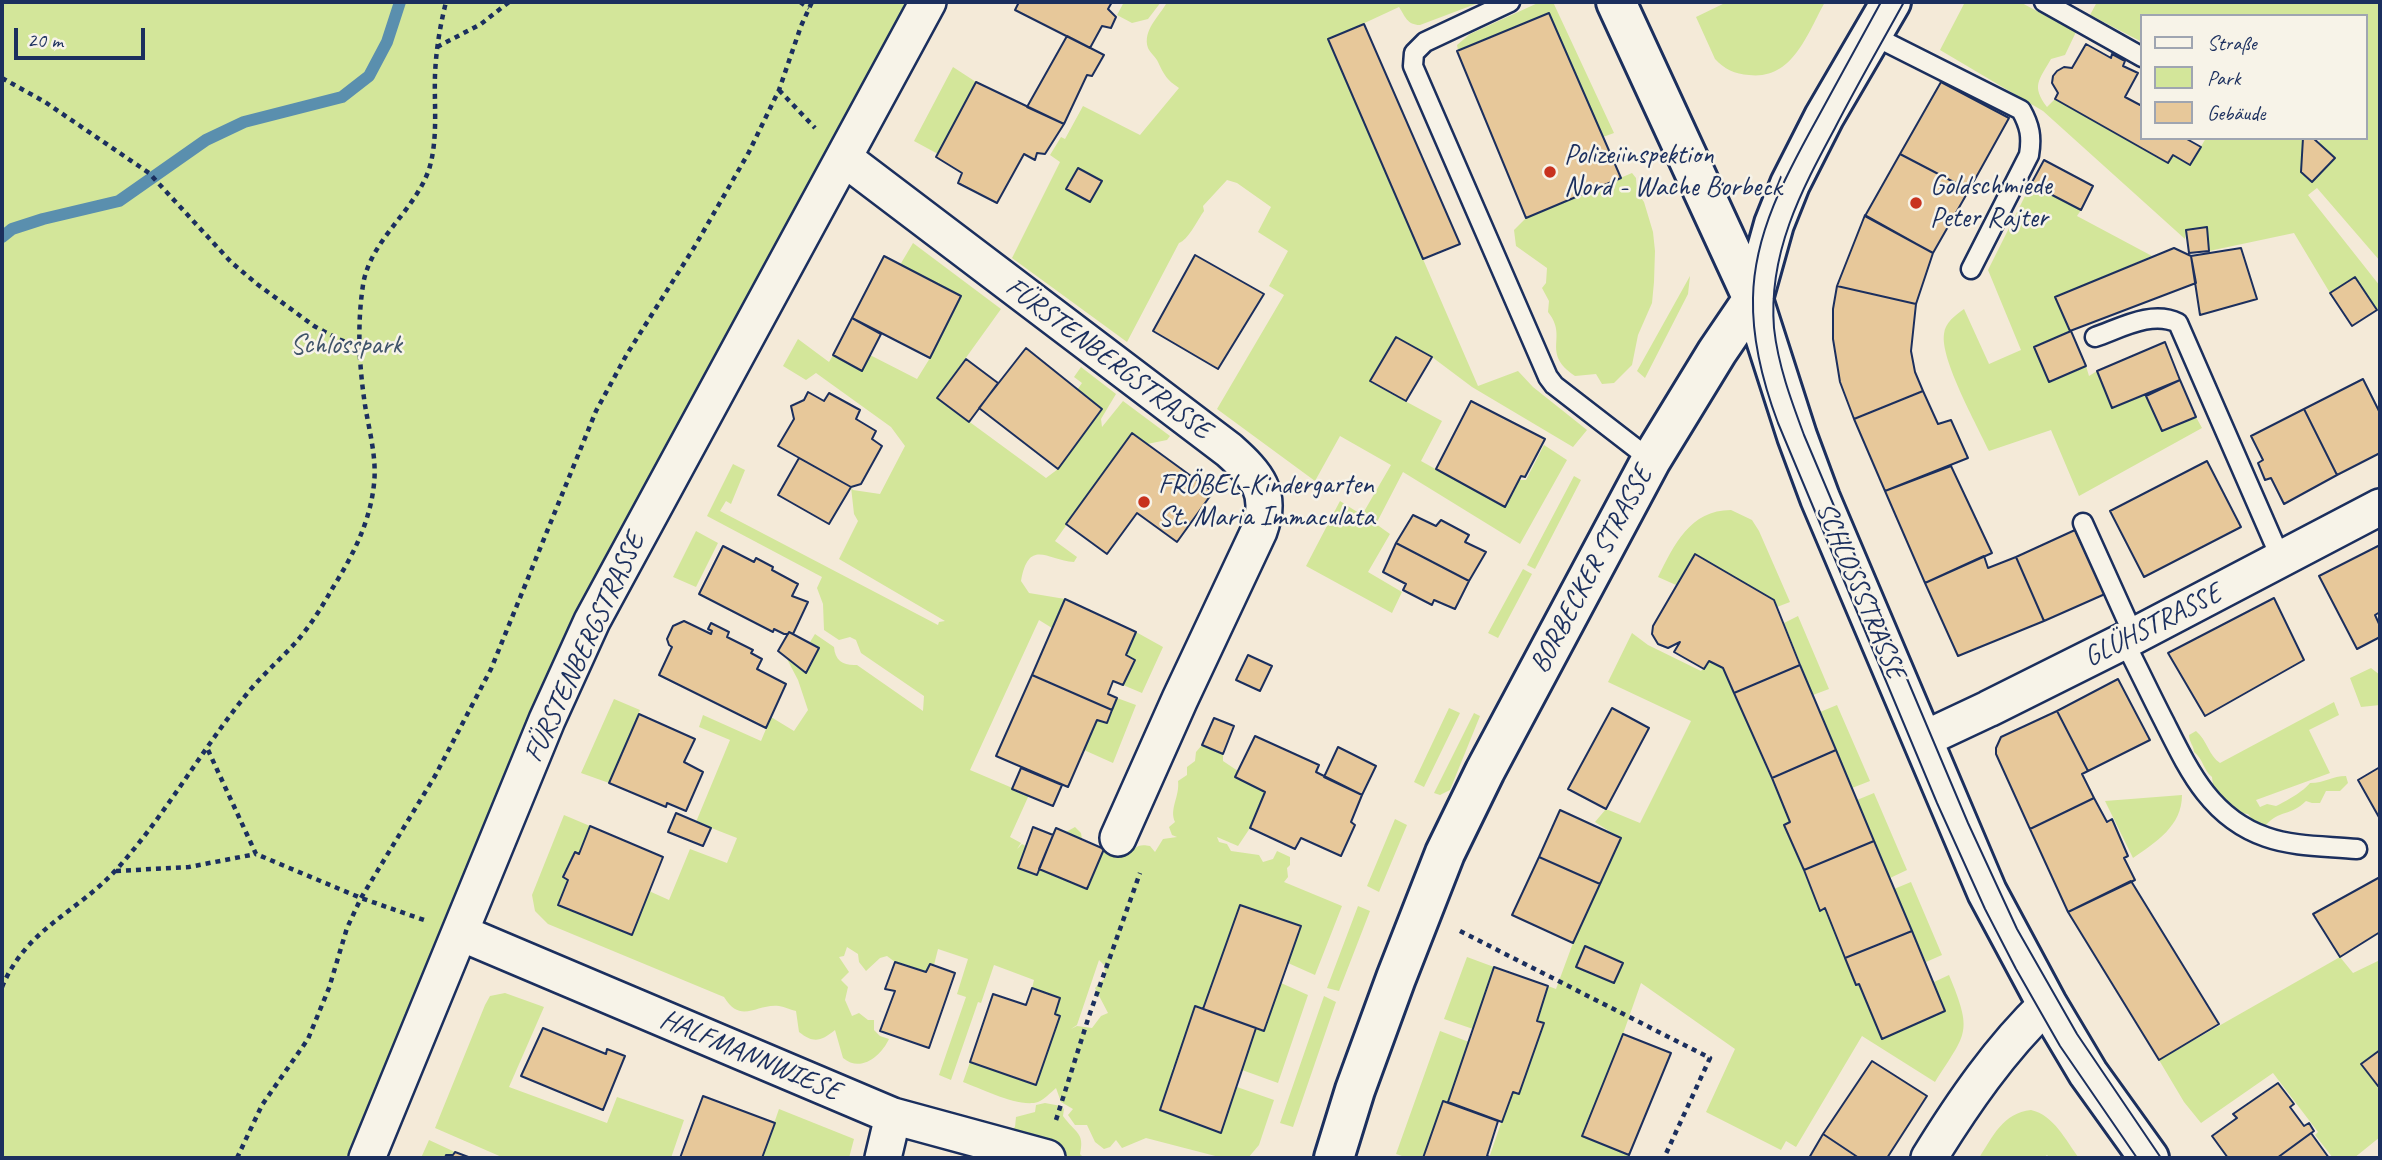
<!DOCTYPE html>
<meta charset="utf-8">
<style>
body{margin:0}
#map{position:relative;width:2382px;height:1160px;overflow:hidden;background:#f4ead8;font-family:Caveat,sans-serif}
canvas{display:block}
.frame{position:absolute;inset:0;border:4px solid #1b2f5e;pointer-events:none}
.legend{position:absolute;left:2140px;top:14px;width:228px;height:126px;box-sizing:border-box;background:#f7f3e8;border:2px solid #9fa5b1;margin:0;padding:9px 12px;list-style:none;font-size:21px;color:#1b2f5e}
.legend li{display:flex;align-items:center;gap:14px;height:35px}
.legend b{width:35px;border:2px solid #9fa5b1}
.scale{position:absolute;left:14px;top:28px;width:131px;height:32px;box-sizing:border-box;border:4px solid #1b2f5e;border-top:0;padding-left:9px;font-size:21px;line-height:24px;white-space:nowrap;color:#1b2f5e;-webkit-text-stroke:5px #f7f3e8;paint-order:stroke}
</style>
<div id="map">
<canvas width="2382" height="1160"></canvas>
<div class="frame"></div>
<ul class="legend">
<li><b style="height:9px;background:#f7f3e8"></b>Straße</li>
<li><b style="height:19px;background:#d3e69a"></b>Park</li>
<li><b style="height:19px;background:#e7c89a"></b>Gebäude</li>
</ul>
<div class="scale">20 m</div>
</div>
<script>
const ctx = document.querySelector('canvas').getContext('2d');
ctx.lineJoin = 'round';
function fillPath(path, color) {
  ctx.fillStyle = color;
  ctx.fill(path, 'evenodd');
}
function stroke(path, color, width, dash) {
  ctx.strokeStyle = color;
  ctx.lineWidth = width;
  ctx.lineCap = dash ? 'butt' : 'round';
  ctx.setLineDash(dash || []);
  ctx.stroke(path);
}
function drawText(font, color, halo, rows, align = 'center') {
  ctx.font = font + ' Caveat,sans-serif';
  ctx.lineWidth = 5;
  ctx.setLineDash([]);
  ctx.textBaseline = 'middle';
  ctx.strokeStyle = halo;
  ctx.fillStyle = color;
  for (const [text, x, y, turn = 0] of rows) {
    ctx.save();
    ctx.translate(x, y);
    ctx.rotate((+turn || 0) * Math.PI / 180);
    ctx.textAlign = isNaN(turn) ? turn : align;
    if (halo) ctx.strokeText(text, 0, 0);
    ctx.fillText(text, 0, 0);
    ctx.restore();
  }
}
const green = new Path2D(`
 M2,2h926l-232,425 -329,731h-365z
 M1124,2h37l-13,17 -16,4 -15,-8z
 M1167,2h314l-61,23c-13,0 -15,-9 -21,-18l-71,33 150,346 40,-15 15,16 54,43 -14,17 -101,-60 -40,-30 -36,-20 -26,45 72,39 -21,40 83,46 15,-27h7l18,-35 23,15 -47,84 -117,-72 -27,52 14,10 -22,38 34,20 -10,21 -86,-47 34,-65 22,14 29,-50 -51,-29 -25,45 -98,-72 67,-114 -15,-9 19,-35 -30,-19 13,-25 -34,-24 -10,-3 -24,26 1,5c-7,10 -16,29 -25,32l-52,99 -115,-84 48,-96 -10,-7 11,-18 4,2 18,-33 57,29 39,-47c-12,-8 -15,-13 -21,-26 -2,-5 -8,-9 -10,-14 -6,-18 12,-32 19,-46z
 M1540,2h13l61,131 -11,4 -54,-124 -91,37 -1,-5 13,-11z
 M1727,2h98c-18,32 -32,78 -76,73 -14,-1 -25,-6 -34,-16l-19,-42z
 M1965,2h55l56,30 -11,23 -14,4c-12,21 -20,27 -4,48l8,-8 112,64 6,-8 17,10 16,-27h97l-2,34 11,10 23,-24 -17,-15 4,-5h44v-122h-224v26l-52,-27 7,-13h283v259l-63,-73 -9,7 72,91v21l-3,3 -22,-33 -25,16 -36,-60 -85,18 -3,-24 -20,3 -1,9 -142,-128 -103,-61z
 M953,67l23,15 -38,72 -24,-13z
 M1632,173l4,5 1,14 7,10 9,30 2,19 -1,31 -2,21 -14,32 -6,30 -18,18 -12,1 -6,-10 -21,2c-35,-24 -6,-38 -27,-64l1,-11 -7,-13 4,-5 1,-15 -31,-22 -2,-16 12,-12z
 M2031,184l50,26 -4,6 75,40 -97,41 15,34 -36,16 52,19 3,10 8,-5 15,37 35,-15 15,38 34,-14 6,11 -123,68 -28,-66 -62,21c-12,-26 -49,-92 -45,-117 1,-12 12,-19 20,-25l25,55 32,-14 -33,-80z
 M913,243l88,66 -64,89 109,80 12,-9 44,-59 -25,-20 5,-7 -8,-6 7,-10 35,27 -15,25 1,8 21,-26 47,35 -3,4 -20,4 -15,-10 -77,107 22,16 -3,5c-26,-1 -45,-25 -53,19l8,12 36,6 -13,29 -13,-8 -69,150 59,25 -19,42 11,6 -4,6 5,-5 9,5 17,-8 8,-14 10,5 9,-5 6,6 2,12 18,8c10,-5 16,1 25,-1 11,-2 9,-9 24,-6l5,6 8,-13 14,-2 -5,-2 -3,-8 6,-5c-6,-13 5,-26 3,-41l9,-6v-8l8,-6 1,-9 6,-7 21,9v7l15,10 -2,6 29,15 -15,36 -12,18 -21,-9 2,5 8,2 4,7 28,4 4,7 10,-3 4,-8 13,6v8l-3,3 1,9 -4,5 58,24 -27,69 -27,-12 12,-37 -60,-21 -37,104 -8,-3 -17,54 -6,9 9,9 -22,32 62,23 16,-46 37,13 -15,45 -11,13h-25l-77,-20 -24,10 -6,-8 -6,7 -6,2 -9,-7 -8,-17h-12l-7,-10 5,-6 -12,-7 -5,-14c-6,5 -11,11 -18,14 -19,6 -56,-13 -75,-20l7,-20 66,22 24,-86 -28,-10 2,-8 -40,-15 -13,38 -3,-1 -27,78 -12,-5 27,-78 -9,-3 11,-35 -30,-10 -4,16 -5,-1 -3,8 -31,-10 -8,-6 -7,2 -14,13 -7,-9 -1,-8 -11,-7 -3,9 -5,1 10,15 -8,8 7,7 -3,13 7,16 7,-3 9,7h6v10l6,6 9,3c-8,17 -28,34 -46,19l-8,-28c-14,11 -21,14 -36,2l-3,-21c-5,-1 -11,-4 -17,-5 -22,-3 -38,19 -55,-9l-176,-73 -13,-13 -3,-16 32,-80 26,11 -11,28 -5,-2 -11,25 5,3 -10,25 73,30 18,-44 20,9 21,-51 37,14 10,-25 -41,-16 34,-82 -31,-13 4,-12 58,26 10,-24 23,14 14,-21 -10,-30 -11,-21 19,14 13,-25 -9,-6 5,-8 19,13c1,14 10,19 23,18l66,46 1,-15 -63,-43 -5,-13 -6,-3 -11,3 -15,-10 -1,-26 -6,-16 5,-11 -115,-61 26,-52 12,6 -14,34 -5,-3 -6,10 218,114 1,-3 6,-1 -106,-62 19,-38 -4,-7 -3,-27 2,3 27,4 25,-48 -14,-19 -75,-54 -10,7 -23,-14 15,-27 31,23 4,-7 29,16 8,-16 47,24 13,-21 -30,-93zM1099,960l5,5 2,12 -11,11 13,25 -7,3 -9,12 -15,-2 -6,3 6,-4z
 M1690,276l-2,18 -43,84 -8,-7z
 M1574,476l7,4 -46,89 -8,-4z
 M1731,510l21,10 7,11 31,71 -13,5 -3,-7 -79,-46 -19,31 -18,-8c16,-32 32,-67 73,-67z
 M696,531l22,12 -22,44 -23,-10z
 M1523,569l9,5 -34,64 -10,-5z
 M1798,616l31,73 -16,6 -29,-72z
 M1136,632l27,15 -21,46 -19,-8 3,-30z
 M1632,633l16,12 53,26 8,-10 14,7 67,154 -6,3 36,85 5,-2 57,131 63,-28 -11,-29 15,-7c24,58 18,57 -14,107l-73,-46 -66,111 -10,-6 -5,9 -75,-38 29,-63 -94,-66 -18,51 -41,101 47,20v3h-140l59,-172 8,3 17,-46 48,-104 -26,-17 11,-13 34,14 51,-102 -83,-39z
 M2371,668l9,7v30l-19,2 -11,-29z
 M1117,698l19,7 -23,58 -29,-13 13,-30 10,3z
 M614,699l26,11 -31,73 -28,-10z
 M2334,702l5,13 -30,15 21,43 -74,27 4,7 7,-3 9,2c9,-4 28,-15 34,-23 15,0 22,-7 36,-7l2,7 -8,8h-14l-6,12h-8l-6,-2c-15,15 -27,9 -40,24l-8,1 -10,-12 -15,-2 -10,-14 -9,-5 -2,-16c-9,-7 -8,-17 -18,-25 0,-6 -5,-10 -5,-17l7,-4c11,9 13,25 24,32z
 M1837,705l33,76 -18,7 -32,-76z
 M1449,708l11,5 -36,74 -10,-5z
 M1474,713l6,3 -30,74 -10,5 -6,-2z
 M1874,793l33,77 -17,8 -33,-78z
 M2182,795c0,31 -26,47 -49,63l-28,-57z
 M1395,819l12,6 -28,67 -12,-6z
 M1911,882l31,73 -16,7 -32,-73z
 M1358,906l12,5 -31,80 -12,-3z
 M1467,957l27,10 -21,62 -29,-10z
 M2340,957l13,16 27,-13v177l-26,21h-21l-18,-23 3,-3 -45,-59 -72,50 -17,-21 -25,-42z
 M1281,983l27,12 -30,88 -36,-13 14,-42 8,3z
 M505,993l39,14 -35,80 98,36 10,-26 67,23 -13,38h-167l-69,-30 50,-123 5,-9z
 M1324,996l12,6 -43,125 -13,-4z
 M1440,1031l29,11 -21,60 -5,-1 -20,57h-15l-12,-4z
 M1045,1103l16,3 3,3 -1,7c12,17 22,16 17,38l3,3 -78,1 -1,-22 11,-9 1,-10 19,-5 1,-7z
 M779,1109l75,30 -5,19h-87z
 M2031,1110c23,5 35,31 48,48h-29l-3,-3 -4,3h-64c14,-22 24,-45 52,-48z
 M429,1140l26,12 -3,6h-31z`);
const stream = new Path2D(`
 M2,237l10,-8 31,-10 76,-18 87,-61 38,-18 98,-25 27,-21 18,-34 13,-40`);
const building = new Path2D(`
 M1019,2h93l-4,7 8,8 -5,11 -9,-2 -12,22 -75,-38z
 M1549,13l72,165 -95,40 -69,-167z
 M1364,24l96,220 -37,15 -95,-220z
 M1067,36l37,19 -12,21 -5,-1 -23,49 -37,-17z
 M2086,44l25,14 1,-4 13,7 -2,5 15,7 -13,24 17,9v32h43l16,9 -11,18 -17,-10 -5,8 -113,-64 3,-6 -6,-10 1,-7 4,-5 7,-4 8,1z
 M976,82l88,42 -19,30 -8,-1 -2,7 -11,-6 -27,49 -39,-20 4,-10 -26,-16z
 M1941,82l68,36 -40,72 -69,-36z
 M2303,138h10l22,20 -23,24 -11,-10z
 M1900,154l69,36 -36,63 -68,-37z
 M2044,160l49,26 -12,24 -50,-26z
 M1078,168l24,13 -12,21 -24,-13z
 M1865,215l68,38 -17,51 -79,-18z
 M2207,227l2,24 -20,2 -3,-23z
 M2174,248l17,8 5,27 -126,48 -15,-34z
 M2241,248l16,51 -57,16 -9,-59z
 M1195,255l69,39 -46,75 -65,-38z
 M884,256l77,40 -31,62 -78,-40z
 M2355,277l22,33 -25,16 -22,-33z
 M1837,286l79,18 -5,47 4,21 8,19 -69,28 -14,-37 -7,-43v-30z
 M852,318l29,16 -19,37 -29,-16z
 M2071,331l15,35 -37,16 -15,-35z
 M1396,337l36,20 -26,44 -36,-20z
 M2165,342l15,38 -68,28 -15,-37z
 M1026,348l76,61 -44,60 -79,-61z
 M966,359l32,24 -29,39 -32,-24z
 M2363,379l17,34v40l-43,22 -33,-66z
 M2180,380l16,37 -34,14 -16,-35z
 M1923,391l15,33 13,-4 17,38 -83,33 -31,-72z
 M808,392l16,9 5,-8 31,17 -4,9 20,12 -4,8 10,7 -21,38 -10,3 -73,-41 16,-27 -3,-13 13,-6z
 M1471,401l74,38 -20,38 -4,-1 -16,31 -69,-38z
 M2304,409l33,66 -53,29 -13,-26 -6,2 -7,-17 5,-3 -12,-24z
 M1132,433l81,59 -36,50 -40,-29 -30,41 -41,-30z
 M799,458l52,29 -22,37 -51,-29z
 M2207,461l34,66 -97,50 -34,-66z
 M1951,466l41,87 -67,30 -40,-92z
 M1413,515l23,11 5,-6 28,15 -4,7 21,10 -17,29 -73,-38z
 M2075,530l30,64 -61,27 -28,-64z
 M1396,543l73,38 -14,28 -21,-9 -2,5 -29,-15 3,-6 -23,-12z
 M2380,545v67l-5,3 5,11v11l-23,12 -38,-73z
 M723,546l31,16 2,-4 17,9 -1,3 26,14 -6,12 16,6 -15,32 -4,-2 -1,2h-4l-10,-5 -1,3 -74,-38z
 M1695,554l79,46 26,65 -66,28 -11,-25 -14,-7 -5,8 -30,-17 6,-10 -12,6 -10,-4 -6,-10 1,-8z
 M1984,556l4,12 28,-11 28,64 -86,35 -33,-73z
 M2274,598l30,62 -99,56 -37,-63z
 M1065,599l71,33 -10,23 9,5 -12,25 -10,-4 -5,13 9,4 -5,12 -80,-35z
 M684,621l27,13 1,-3 -4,-2 3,-6 18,9 -2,5 26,13 -2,3 11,6 -5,10 29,15 -20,44 -107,-53 13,-28 -3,-2 -2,-6 6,-13z
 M789,632l30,16 -13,25 -28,-22z
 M1248,655l24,11 -12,25 -24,-11z
 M1800,665l36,85 -64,28 -38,-85z
 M1032,675l80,35 -5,13 -10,-3 -29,67 -72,-31z
 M2118,679l32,61 -62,31 -31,-60z
 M1612,708l37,20 -43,81 -38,-20z
 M2057,711l31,60 -6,3 12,24 -64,31 -34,-75v-6l5,-11z
 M639,714l56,25 -11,23 19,10 -17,39 -19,-8 -1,4 -57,-24z
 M1214,718l20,8 -11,28 -21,-9z
 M1255,736l64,29 -3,7 46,23 -11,27 4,3 -14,31 -40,-18 -6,11 -45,-21 15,-36 -30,-15z
 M1338,747l38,19 -14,29 -38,-18z
 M1836,750l38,91 -70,29 -20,-45 6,-3 -18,-44z
 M2380,767v52l-22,-39z
 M1021,768l41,17 -9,21 -41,-17z
 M2094,798l13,24 5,-3 16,37 -4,2 11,22 -67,32 -38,-83z
 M1560,810l61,28 -21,46 -61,-27z
 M676,813l35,15 -8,18 -35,-14z
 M590,826l73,31 -31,78 -74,-30 10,-25 -5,-3 12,-25 4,2z
 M1033,827l20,8 -16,40 -19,-7z
 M1056,828l48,21 -17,40 -48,-20z
 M1874,841l38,90 -67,27 -20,-50 -5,3 -16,-41z
 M1539,857l61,27 -27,59 -61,-28z
 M2380,877v55l-40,25 -27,-43z
 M2131,881l88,143 -60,36 -91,-148z
 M1240,905l61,21 -37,105 -61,-22z
 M1912,931l33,80 -63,28 -23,-55 -3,1 -11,-27z
 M1585,946l38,17 -9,20 -38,-16z
 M895,962l31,10 4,-8 25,9 -26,75 -49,-17 15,-40 -10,-2z
 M1494,967l54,19 -11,35 7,2 -25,71 -6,-2 -11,30 -54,-20z
 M1032,988l28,10 -5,16 5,2 -24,69 -66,-23 23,-68 33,11z
 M1195,1006l61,22 -35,105 -61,-23z
 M543,1028l63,26 1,-5 18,7 -22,54 -82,-34z
 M1623,1034l48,19 -42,102 -47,-19z
 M2380,1050v34l-2,2 -17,-22z
 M1872,1061l55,35 -40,62h-28l-36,-24z
 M2278,1083l16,21 -4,3 14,19 5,-3 5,8 -37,27h-49l-16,-22 25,-18 -4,-4z
 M703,1096l72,27 -13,35h-82z
 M1443,1101l55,20 -11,35 5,2h-69z
 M2311,1133l18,25h-52z
 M1823,1134l36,24h-50z
 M455,1152l16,6h-26l1,-3h7z`);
const path = new Path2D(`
 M800,2l9,6
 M437,47l44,-23 28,-22
 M2,78l43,24 104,71 82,89 26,22 57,42 24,13 21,8
 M779,90l36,38
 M208,750l48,104 105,44 63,22
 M116,871l73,-4 67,-13
 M1460,931l250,127 -46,100
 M2,987c25,-59 73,-73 114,-117 49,-54 84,-118 130,-175 15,-19 34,-35 51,-54 13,-15 25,-34 35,-52 20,-32 38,-66 42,-105 3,-26 -5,-54 -9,-79 -6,-40 -8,-80 -2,-120 7,-46 54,-75 67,-119 8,-30 4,-61 5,-91 1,-25 5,-49 11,-73
 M1056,1120l33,-104 51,-143
 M237,1158l25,-53 46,-66 21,-51 18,-60 14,-30 74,-122 56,-107 105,-258 31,-57 68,-108 54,-94 30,-62 22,-64 11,-24`);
const lane = new Path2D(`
 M1510,2l-85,40 -11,11 -1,13 135,311 6,8 97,75
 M2044,2l98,55
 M1872,35l149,75c9,16 11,27 8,45l-58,114
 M2095,337c26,-9 57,-27 83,-14l103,236
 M2083,523l51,113
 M2124,641c14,27 27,55 41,82 24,48 46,95 101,114 28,10 61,9 91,12`);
const street = new Path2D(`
 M844,158l385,292c28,25 44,43 30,81l-79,168 -62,139
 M1922,740l66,-31 146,-73 246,-129
 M461,933l432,183 154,42
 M367,1158l180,-438 45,-99 336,-619
 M883,1158l10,-42
 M1929,1158c34,-55 71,-109 118,-154`);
const secondary = new Path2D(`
 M1616,2l137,297 44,137 23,62 167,394 60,112 41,69 61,85
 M1334,1158l21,-68 41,-112 49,-125 40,-82 166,-311 66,-108 36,-53 21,-75 16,-40 34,-67 67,-115`);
const tram = new Path2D(`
 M1881,2c-21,39 -43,78 -64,117 -31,56 -63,114 -64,179 -1,44 10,85 25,125l159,380 48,106 31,60 44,77 77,112
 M1904,2c-23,42 -47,83 -69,126 -34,63 -67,125 -61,200 4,37 17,72 30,107l164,388 49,106 60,105 84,124`);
const markers = [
 [1550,172,7,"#c8321e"],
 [1916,203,7,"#c8321e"],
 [1144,502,7,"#c8321e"]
];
const poiNames = [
 ["Polizeiinspektion",1564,156],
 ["Nord - Wache Borbeck",1564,188],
 ["Goldschmiede",1930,187],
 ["Peter Rajter",1930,219],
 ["FRÖBEL-Kindergarten",1158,486],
 ["St. Maria Immaculata",1158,518]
];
const parkNames = [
 ["Schlosspark",346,346]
];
const streetNames = [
 ["FÜRSTENBERGSTRASSE",1108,359,37],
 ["BORBECKER STRASSE",1592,570,-62],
 ["SCHLOSSSTRASSE",1860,591,67],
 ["GLÜHSTRASSE",2153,626,-27],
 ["FÜRSTENBERGSTRASSE",585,648,-65],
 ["HALFMANNWIESE",750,1056,23]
];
fillPath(green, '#d3e69a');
stroke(stream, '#5a8fae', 12);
fillPath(building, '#e7c89a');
stroke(building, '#1b2f5e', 2);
stroke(lane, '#1b2f5e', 23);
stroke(street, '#1b2f5e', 40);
stroke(secondary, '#1b2f5e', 44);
stroke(path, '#1b2f5e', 4.5, [5, 5]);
stroke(lane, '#f7f3e8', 18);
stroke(street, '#f7f3e8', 35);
stroke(secondary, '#f7f3e8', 38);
stroke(tram, '#1b2f5e', 2);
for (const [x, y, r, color] of markers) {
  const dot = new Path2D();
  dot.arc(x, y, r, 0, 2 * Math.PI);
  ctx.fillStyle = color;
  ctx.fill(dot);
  stroke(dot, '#f7f3e8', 2.5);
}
drawText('28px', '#1b2f5e', '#f7f3e8', poiNames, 'left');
drawText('28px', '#40546a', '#f7f3e8', parkNames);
drawText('28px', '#1b2f5e', '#f7f3e8', streetNames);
</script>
